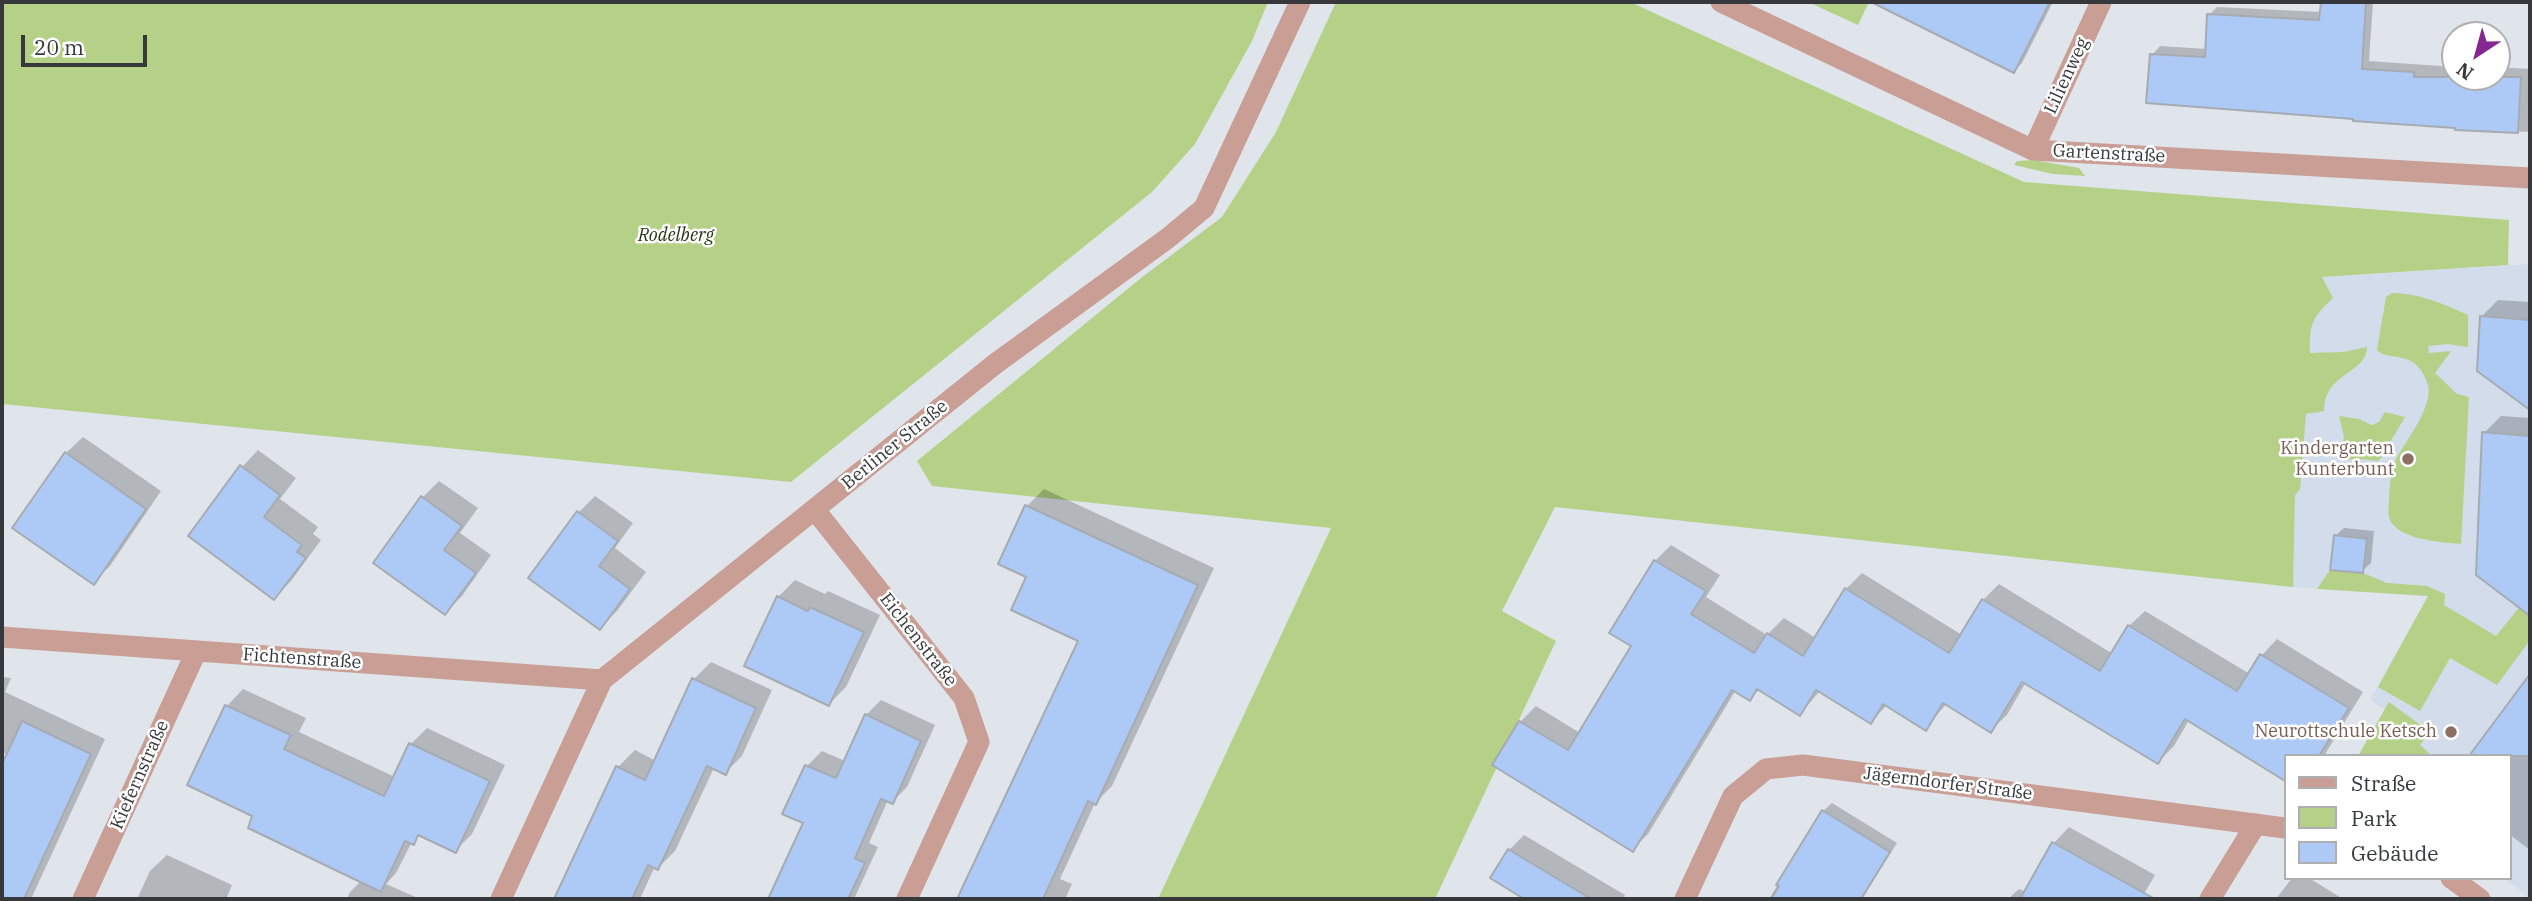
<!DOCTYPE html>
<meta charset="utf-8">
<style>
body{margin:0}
#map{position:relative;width:2532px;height:901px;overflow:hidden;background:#e0e5ec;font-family:"IBM Plex Serif",serif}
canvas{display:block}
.frame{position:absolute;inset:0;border:4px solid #36383b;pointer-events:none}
.legend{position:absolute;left:2284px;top:754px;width:228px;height:126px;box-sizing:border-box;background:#fff;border:2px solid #afafb1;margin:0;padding:9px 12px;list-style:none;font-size:21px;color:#36383b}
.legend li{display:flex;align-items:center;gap:14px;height:35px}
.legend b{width:35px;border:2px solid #afafb1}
.north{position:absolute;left:2441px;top:21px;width:70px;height:70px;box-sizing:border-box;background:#fff;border:2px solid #afafb1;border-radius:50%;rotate:216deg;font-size:19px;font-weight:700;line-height:28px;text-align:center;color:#36383b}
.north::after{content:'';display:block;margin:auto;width:24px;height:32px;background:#862691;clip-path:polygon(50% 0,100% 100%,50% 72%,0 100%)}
.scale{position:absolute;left:21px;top:35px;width:126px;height:32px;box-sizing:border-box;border:4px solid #36383b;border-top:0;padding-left:9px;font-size:21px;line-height:24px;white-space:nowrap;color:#36383b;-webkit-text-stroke:5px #fff;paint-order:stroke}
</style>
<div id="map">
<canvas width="2532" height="901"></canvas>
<div class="frame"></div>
<ul class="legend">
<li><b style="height:9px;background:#c89e95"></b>Straße</li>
<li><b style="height:19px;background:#b4d187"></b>Park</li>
<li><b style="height:19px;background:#adc9f5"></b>Gebäude</li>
</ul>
<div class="north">N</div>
<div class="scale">20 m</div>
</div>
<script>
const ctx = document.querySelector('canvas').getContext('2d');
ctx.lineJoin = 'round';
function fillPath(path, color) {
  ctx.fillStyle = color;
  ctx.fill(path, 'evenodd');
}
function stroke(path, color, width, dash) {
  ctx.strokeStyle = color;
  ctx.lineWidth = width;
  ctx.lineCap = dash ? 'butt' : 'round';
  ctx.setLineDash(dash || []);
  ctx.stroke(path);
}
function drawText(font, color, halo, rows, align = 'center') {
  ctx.font = font + ' "IBM Plex Serif",serif';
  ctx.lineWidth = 5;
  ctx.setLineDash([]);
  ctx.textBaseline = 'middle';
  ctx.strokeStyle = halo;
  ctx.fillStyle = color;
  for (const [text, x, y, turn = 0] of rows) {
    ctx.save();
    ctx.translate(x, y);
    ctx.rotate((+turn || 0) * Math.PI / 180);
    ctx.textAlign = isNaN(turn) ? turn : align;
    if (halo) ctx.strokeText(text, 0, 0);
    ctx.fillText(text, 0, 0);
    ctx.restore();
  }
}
const built = new Path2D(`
 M2530,264v635l-26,-21h5v-122h-151l27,-46 -15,-10 58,-104 -150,-10 17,-307z`);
const green = new Path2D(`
 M2,2h1266l-16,39 -57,103 -43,48 -361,290 -789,-78z
 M1336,2h294l394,180 485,38 -1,45 -186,12 11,21c-21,20 -24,26 -23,55l33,-1 24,-5c-1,28 -42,24 -43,64l-18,3 -6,75 -5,6 -2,92 -738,-80 -53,104 54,30 -121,258h-277l173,-371 -399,-42 -15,-25 224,-183 81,-61 54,-85z
 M1808,2h61l-11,23z
 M2034,160l45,8 6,8 -32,-2 -39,-9 3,-4z
 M2392,293c27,0 52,11 76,22v32l-20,-3 -20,2 1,7 22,-2 -16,22 22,21 12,3 -8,147c-19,-2 -66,-4 -72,-27 -1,-4 0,-11 0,-16 1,-13 1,-30 7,-42 10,-19 40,-55 31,-77 -13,-35 -38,-19 -50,-32l9,-53z
 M2385,412l20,5 -26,44 -19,-2 -20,1 4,-23 -5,-21 20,3 13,6 7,-3z
 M2330,570l33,3 24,10 40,3 18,8 -1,11 52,31 34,-42v46l-33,45 -47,-27 -30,53 -42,-24 50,-91 -111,-7z
 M2389,702l41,30 -10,13 9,8 -2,3h-69z`);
const shadow = new Path2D(`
 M1875,2h178l-31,61 -8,8z
 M2322,2h51l-4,59 86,6v10h42v-10l33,2v63l-73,-3v-2l-102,-9 -203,-63 8,-9 47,3 2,-34 8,-8 105,5z
 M2498,300l32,2v106l-51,-38 2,-53z
 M2501,416l29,2v178l-10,10 -36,-173z
 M83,437l78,54 -51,75 -17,16 -27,-129z
 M258,450l38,28 -16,21 38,28 -5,7 8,6 -30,41 -17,17 -32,-131z
 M439,481l39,27 -18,25 31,22 -29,41 -17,17 -22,-116z
 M1044,489l170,79 -102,218 -17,17 -35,76 12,5 -7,15h-107l123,-259 -52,-64 -29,-13 27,-57z
 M595,496l38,27 -18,25 31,24 -29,39 -17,17 -22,-115z
 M2344,528l30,3 -3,32 -9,8 -27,-35z
 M1671,545l49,30 -14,22 61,38 17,-17 32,20 30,-49 16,-16 100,62 21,-35 16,-16 114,70 16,-28 16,-15 105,63 12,-19 15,-16 86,53 -39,64h-39v17l-96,-53 -15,26 -16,16 -132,-80 -19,33 -16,15 -44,-27 -21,25 -39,-23 -16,17 -51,-31 -20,23 -40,-25 -10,9 -14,-8 -88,144 -16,16 -112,-128 16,-16 44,27 53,-87 -22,-14 44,-71z
 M795,580l30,14 3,-3 52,24 -34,72 -17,17 -51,-107z
 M711,662l61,28 -30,66 -17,17 -11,-5 -39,83 -17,17 -3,-2 -15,33h-84l62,-132 17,-17 21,11 38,-82z
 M2,677l9,1 -6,14 100,47 -74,160h-29v-131l6,-13 -6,-3z
 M2530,677v173l-21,-16v-78h-38z
 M243,689l63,29 -7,14 96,45 16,-33 16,-16 78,37 -33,69 -17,17 -34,-16 -9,7 -16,31 -10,11 34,15h-73l3,-7 11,-11 -106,-66 -65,-30 37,-79z
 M881,700l54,25 -28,62 -15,15 -4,-2 -19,43 9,4 -24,52h-84l35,-77 -21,-9 23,-47 15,-15 23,10 21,-46z
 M1832,803l65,40 -35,56h-93l54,-88z
 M2069,827l86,48 -14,24h-133l11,-10 7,3 28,-49z
 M1524,835l101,60 -2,4h-100l1,-2 -15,-47z
 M167,855l65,30 -5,12 5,2h-95l13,-28z
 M2292,878h17l34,21h-67z`);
const building = new Path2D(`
 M1871,2h179l-36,71z
 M2321,2h45l-4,67 52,3v5h107l-3,56 -63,-3v-2l-102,-7v-2l-207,-16 4,-49 55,3 2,-43 112,6z
 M2480,316l50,4v90l-53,-39z
 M2482,432l48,4v180l-54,-41z
 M65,452l81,57 -52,76 -82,-57z
 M240,465l40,30 -16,22 38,28 -5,7 9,6 -32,42 -86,-64z
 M421,496l41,30 -18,24 32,23 -31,42 -72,-52z
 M1025,505l173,80 -102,220 -8,-4 -45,98h-86l121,-258 -67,-31 15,-33 -28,-13z
 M577,511l41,30 -19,25 31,23 -30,41 -72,-52z
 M2334,535l33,4 -4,34 -33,-3z
 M1654,560l52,31 -15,23 63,39 13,-20 36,23 42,-68 104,65 33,-54 118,72 28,-46 109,66 23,-37 89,54 -30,48h-34v25l-100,-62 -27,45 -136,-82 -31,51 -48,-30 -17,28 -43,-27 -12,20 -55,-34 -16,26 -43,-27 -7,12 -18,-11 -99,162 -141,-87 27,-44 49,29 63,-104 -22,-13z
 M777,596l31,15 2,-4 54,25 -35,74 -85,-40z
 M2530,674v82h-61z
 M692,678l64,30 -30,67 -19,-9 -49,104 -10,-5 -16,34h-78l62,-133 29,14z
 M225,705l66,30 -7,14 100,47 25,-53 81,38 -34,72 -38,-18 -4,10 -9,-4 -24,51 -133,-64 4,-12 -65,-31z
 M865,714l56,27 -28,63 -12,-5 -26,59 10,5 -17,36h-80l35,-76 -21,-9 23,-49 31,13z
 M22,721l69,33 -67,145h-22v-135z
 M1822,810l68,42 -29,47h-90l8,-13 -3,-1z
 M2052,842l103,57h-135z
 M1508,849l83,50h-67l-34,-21z`);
const minor = new Path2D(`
 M1721,2l312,148 497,28
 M2033,150l68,-148
 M815,510l149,188 15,44 -72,157
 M2,637l600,43
 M2451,878l29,21
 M83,899l113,-247
 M501,899l101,-219 393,-316 173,-126 36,-30 96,-206
 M1685,899l48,-103 33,-27 37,-4 482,63
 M2210,899l46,-75`);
const markers = [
 [2408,459,7,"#8d6e63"],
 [2451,732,7,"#8d6e63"]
];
const streetNames = [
 ["Lilienweg",2067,76,-65],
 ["Gartenstraße",2109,154,3],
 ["Berliner Straße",895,445,-39],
 ["Eichenstraße",918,640,52],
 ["Fichtenstraße",302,659,4],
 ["Kiefernstraße",140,775,-66],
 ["Jägerndorfer Straße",1948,784,7]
];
const parkNames = [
 ["Rodelberg",676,236]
];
const educationNames = [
 ["Kindergarten",2394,449],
 ["Kunterbunt",2394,470],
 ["Neurottschule Ketsch",2437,732]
];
fillPath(built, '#d3dcea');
fillPath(green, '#b4d187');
fillPath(shadow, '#0003');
fillPath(building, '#adc9f5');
stroke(building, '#a6abb2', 2);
stroke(minor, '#c89e95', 21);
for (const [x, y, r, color] of markers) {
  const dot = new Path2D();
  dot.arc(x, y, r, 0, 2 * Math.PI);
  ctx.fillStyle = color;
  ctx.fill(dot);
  stroke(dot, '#fff', 2.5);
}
drawText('18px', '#36383b', '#fff', streetNames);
drawText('italic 18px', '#283512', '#fff', parkNames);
drawText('18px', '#785e54', '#fff', educationNames, 'right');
</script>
